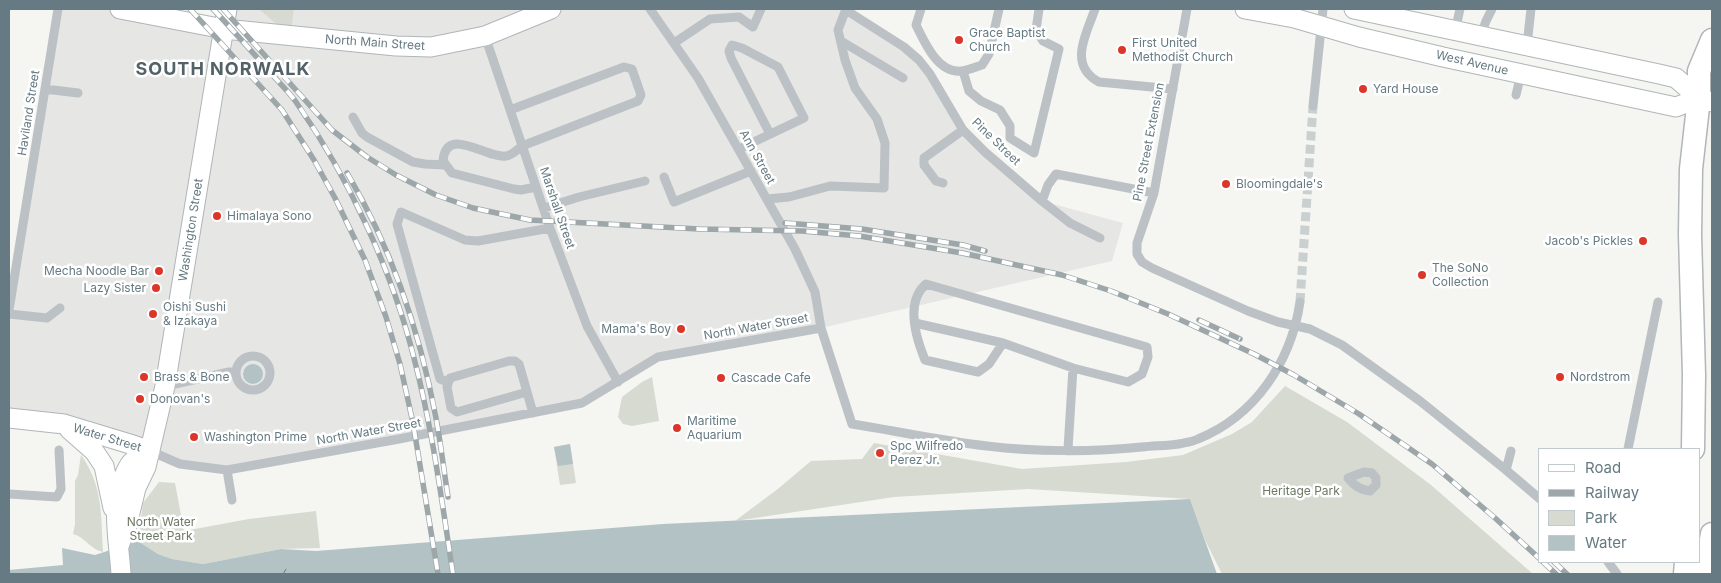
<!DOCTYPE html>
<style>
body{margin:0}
#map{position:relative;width:1721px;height:583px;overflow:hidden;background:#f5f5f2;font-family:Inter,sans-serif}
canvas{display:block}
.frame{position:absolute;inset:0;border:10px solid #657a82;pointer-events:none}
.legend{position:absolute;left:1538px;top:448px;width:162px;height:115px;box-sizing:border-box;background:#fff;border:1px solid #c1cacd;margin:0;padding:6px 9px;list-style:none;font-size:15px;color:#657a82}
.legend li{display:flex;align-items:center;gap:10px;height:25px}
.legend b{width:25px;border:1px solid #c1cacd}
</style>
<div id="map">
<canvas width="1721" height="583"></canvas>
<div class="frame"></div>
<ul class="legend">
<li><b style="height:6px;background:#fff"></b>Road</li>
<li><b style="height:6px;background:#9da6a9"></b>Railway</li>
<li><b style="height:14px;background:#d6dad1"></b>Park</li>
<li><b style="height:14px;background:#b3c3c5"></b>Water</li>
</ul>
</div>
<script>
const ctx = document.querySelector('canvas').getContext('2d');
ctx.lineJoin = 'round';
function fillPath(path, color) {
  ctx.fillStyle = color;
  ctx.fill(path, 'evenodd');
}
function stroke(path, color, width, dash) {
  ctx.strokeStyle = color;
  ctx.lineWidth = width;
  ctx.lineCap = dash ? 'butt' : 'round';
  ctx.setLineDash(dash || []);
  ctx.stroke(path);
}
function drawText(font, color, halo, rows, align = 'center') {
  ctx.font = font + ' Inter,sans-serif';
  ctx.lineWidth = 5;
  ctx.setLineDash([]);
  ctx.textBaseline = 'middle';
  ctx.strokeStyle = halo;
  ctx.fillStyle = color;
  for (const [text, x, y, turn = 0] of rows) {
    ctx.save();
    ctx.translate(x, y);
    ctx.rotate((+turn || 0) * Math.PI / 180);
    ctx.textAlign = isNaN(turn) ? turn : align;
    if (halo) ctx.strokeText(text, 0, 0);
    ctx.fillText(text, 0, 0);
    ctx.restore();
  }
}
const built = new Path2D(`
 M58,9h62l104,20 4,-20h619l72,51 44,70 79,71 81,22 -11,38 -291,67 -163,29 -76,46 -355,67 -47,-6 -171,-46v-108z`);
const green = new Path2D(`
 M259,9h35l-4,27z
 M652,377l7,44 -27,5 -9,-2 -5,-7 4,-20 20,-15z
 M1285,386l62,36 84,63 102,89h-311l-17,-34 -15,-41 -162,-10 -134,8 -159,24 44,-33 32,-27 51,-2 12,-16 148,26 104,-7 57,-7 49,-21 20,-12z
 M570,444l6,39 -16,2 -6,-38z
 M81,455c22,31 20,60 22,97 -12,-2 -18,-15 -30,-18l2,-10v-43l3,-6z
 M159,482l16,1 9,48 65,-12 67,-8 4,37 -39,1 -78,15 -31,-5 -14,-5 -20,-13 5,-38z`);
const water = new Path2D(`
 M243 374a10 10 0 1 1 20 0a10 10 0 1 1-20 0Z
 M570,444l3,20 -15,2 -4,-19z
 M1190,499l27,75h-1208v-4l54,-5 -1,-17 33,7 43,-14 20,13 14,5 31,5 78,-15 35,2 347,-27z`);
const ferry = new Path2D(`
 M283,574l5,-8`);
const minorTunnel = new Path2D(`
 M1300,302l13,-196`);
const minor = new Path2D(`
 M650,9l48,69 97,171 20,43 6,36 31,96c45,7 90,17 135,22 48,6 107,6 155,1 18,-2 40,-1 56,-8 57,-23 93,-77 102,-137
 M847,9l2,3 55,35 15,13 11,14 33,56 22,22 57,49 28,22 30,15
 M921,9l-5,16c9,18 22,49 46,46 7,-1 14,-4 20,-6l7,-11 10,-45
 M1095,9c-8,24 -28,56 4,73l74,7
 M1187,9l-33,184 -17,50v11l5,8 10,6 96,43 30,11 32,7 32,16 78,56 86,69 34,29
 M1455,31l5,-22
 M1481,35l5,-14 6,-12
 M485,36l65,192 37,98 31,56
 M841,41l62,37
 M674,43l36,-24 29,-2 14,10 8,-18
 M1527,45l4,-36
 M963,71l6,20 12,10 19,9 10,16v12l24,15 25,-104 -16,-8 -7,-11 3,-21
 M45,89l33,4
 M1516,95l5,-21
 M1313,106l10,-97
 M510,110l114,-43 8,2 9,26 -3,6 -116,45c-4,3 -11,10 -16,10 -19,3 -60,-32 -63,5l9,12 62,16 7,1 15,-3
 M353,117l9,16 5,4 46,25 12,2 20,1
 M739,149l65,-31 -26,-51 -36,-19 -10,-3 -3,6 2,7 39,76
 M664,177l10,25 77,-31
 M943,183l-7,-2 -12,-16v-7l39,-28
 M767,199l22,-2 41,-11 54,2 1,-45 -8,-24 -22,-31 -10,-28 -7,-30 8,-21
 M1042,201l6,-16 8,-11 98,19
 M544,208l35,-11 66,-16
 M9,310l49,-301
 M9,314l38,4 13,-10
 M915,323l88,20
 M236 373a17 17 0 1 1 34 0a17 17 0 1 1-34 0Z
 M448,382l-8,-3 -43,-155 4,-12 64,28 13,1 72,-13
 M166,386l63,-14h7
 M527,392l-70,20 -6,-4 -4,-21 3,-9 59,-17h6l4,3 14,49
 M1068,449l5,-81 55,14 14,-8 6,-17 -1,-10 -221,-63c-21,18 -10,54 -1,76l53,12 11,-8 14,-21 70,25
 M1628,449l30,-147
 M150,451l30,13 47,6 172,-31 183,-36 76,-46 163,-29
 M227,470l5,30
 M1506,470l5,-19
 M1364,472l8,1 4,5v7l-6,6c-10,-1 -16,-5 -22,-13z
 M9,494l48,3 4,-8 -2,-39
 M1608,562l9,12`);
const major = new Path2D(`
 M120,9l104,20 172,17 35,1 54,-11 66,-27
 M1245,9l49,9 65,19 84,20 233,50 23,-9
 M1354,9l305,65 17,4 23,20 13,4
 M9,418l55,6 66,20 20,7
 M69,429l25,22 10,15 9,42
 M119,546l8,-21 9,-37 10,-21 19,-81 62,-377
 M121,574c-2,-33 -10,-64 2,-96 3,-6 5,-13 10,-17 4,-4 11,-7 17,-10`);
const highway = new Path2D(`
 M1693,449l1,-74 -4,-140 1,-66 8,-71v-27l13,-31
 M1685,574l1,-12
 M1705,574l7,-40`);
const rail = new Path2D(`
 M190,9l92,101 32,50 21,38 30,62 21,57 14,47 13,59 25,151
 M213,9c20,21 39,43 58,64 8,10 18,19 25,29 53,76 97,170 119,260 18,70 27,141 38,212
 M223,9l109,121 35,27 29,18 40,20 37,13 57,12 169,9 103,2 57,5 103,17 100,22 49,16 57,23 86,40 40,21 65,39 73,50 63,54 45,41
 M347,173c44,74 73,160 89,245 5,27 8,53 12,79
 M785,223l77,6 101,16 22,6
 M1199,320l41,19
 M1543,562l13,12
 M1554,562l13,12`);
const markers = [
 [959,40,5,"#dd352a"],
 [1122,50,5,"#dd352a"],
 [1363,89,5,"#dd352a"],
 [1226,184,5,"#dd352a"],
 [217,216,5,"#dd352a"],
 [1643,241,5,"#dd352a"],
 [159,271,5,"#dd352a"],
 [1422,275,5,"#dd352a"],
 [156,288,5,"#dd352a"],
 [153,314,5,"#dd352a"],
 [681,329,5,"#dd352a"],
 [144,377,5,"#dd352a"],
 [1560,377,5,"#dd352a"],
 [721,378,5,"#dd352a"],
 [140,399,5,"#dd352a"],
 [677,428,5,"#dd352a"],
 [194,437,5,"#dd352a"],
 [880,453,5,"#dd352a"]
];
const poiNames = [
 ["Grace Baptist",969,33],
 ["Church",969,47],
 ["First United",1132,43],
 ["Methodist Church",1132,57],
 ["Yard House",1373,89],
 ["Bloomingdale's",1236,184],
 ["Himalaya Sono",227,216],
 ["Jacob's Pickles",1633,241,"right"],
 ["The SoNo",1432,268],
 ["Collection",1432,282],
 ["Mecha Noodle Bar",149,271,"right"],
 ["Lazy Sister",146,288,"right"],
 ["Oishi Sushi",163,307],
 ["& Izakaya",163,321],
 ["Mama's Boy",671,329,"right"],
 ["Brass & Bone",154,377],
 ["Nordstrom",1570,377],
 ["Cascade Cafe",731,378],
 ["Donovan's",150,399],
 ["Maritime",687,421],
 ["Aquarium",687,435],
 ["Washington Prime",204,437],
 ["Spc Wilfredo",890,446],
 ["Perez Jr.",890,460]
];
const streetNames = [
 ["North Main Street",375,43,4],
 ["West Avenue",1472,63,13],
 ["Haviland Street",29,113,-81],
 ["Pine Street",996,142,44],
 ["Pine Street Extension",1149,142,-79],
 ["Ann Street",757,157,61],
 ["Marshall Street",557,208,71],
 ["Washington Street",191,230,-81],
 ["North Water Street",756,327,-10],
 ["North Water Street",369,432,-10],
 ["Water Street",107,438,17]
];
const parkNames = [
 ["Heritage Park",1301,491],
 ["North Water",161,522],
 ["Street Park",161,536]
];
const districtNames = [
 ["SOUTH NORWALK",223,70]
];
fillPath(built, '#e6e6e5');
fillPath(green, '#d6dad1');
fillPath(water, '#b3c3c5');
stroke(ferry, '#617b7f', 1, [6, 5]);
stroke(minorTunnel, '#cad0d0', 9, [9, 4.5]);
stroke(major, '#afb6b8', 21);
stroke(highway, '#b1b6b8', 25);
stroke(minor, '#bbc1c4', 9);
stroke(major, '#fff', 19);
stroke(highway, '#fff', 22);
stroke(rail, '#9da6a9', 5.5);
stroke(rail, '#fff', 4, [11]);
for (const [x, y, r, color] of markers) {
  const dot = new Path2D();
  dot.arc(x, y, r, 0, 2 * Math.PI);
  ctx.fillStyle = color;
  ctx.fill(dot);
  stroke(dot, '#fff', 2);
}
drawText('12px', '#657a82', '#fff', poiNames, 'left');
drawText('12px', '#657a82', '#fff', streetNames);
drawText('12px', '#6c7964', '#fff', parkNames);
ctx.letterSpacing = '1px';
drawText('bold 18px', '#536267', '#fff', districtNames);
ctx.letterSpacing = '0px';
</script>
